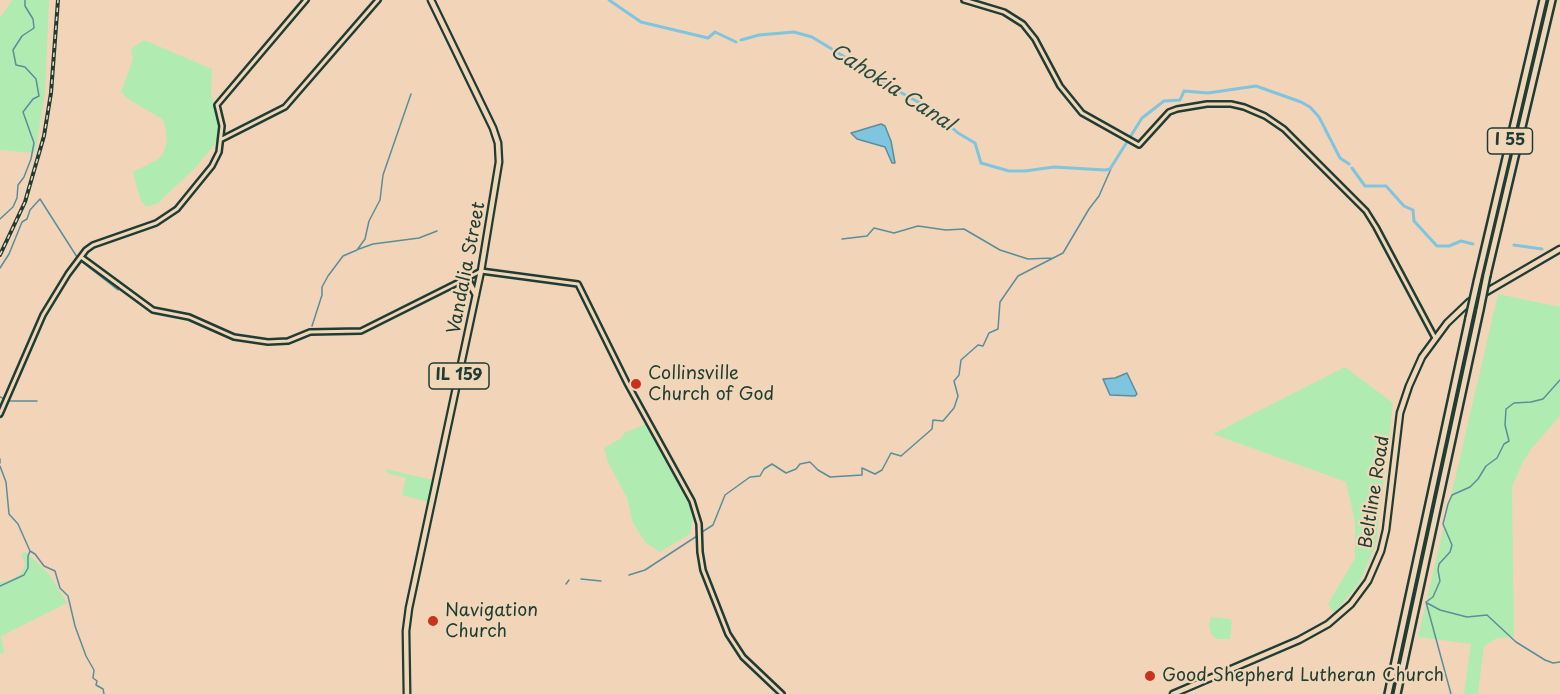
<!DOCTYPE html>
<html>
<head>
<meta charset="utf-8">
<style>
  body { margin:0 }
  canvas { display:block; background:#f2d4b9 }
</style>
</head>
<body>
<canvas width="1560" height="694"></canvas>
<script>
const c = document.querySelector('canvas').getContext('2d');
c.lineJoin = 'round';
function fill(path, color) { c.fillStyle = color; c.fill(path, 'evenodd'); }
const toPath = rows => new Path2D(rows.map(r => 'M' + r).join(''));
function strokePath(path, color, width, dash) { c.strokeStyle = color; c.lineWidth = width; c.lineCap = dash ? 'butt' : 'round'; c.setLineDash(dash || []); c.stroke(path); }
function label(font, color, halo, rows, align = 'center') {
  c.font = font + ' "Playpen Sans",sans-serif'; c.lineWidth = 4.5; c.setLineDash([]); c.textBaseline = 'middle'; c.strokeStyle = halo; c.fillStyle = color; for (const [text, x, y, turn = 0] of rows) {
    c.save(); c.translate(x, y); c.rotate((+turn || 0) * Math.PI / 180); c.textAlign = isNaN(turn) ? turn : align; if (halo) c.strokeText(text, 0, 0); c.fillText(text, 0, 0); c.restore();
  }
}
fill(toPath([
  [12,0,49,0,45,94,35,153,0,150,0,18],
  [144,40,212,69,211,92,220,128,220,136,215,144,195,168,158,203,146,207,140,199,133,172,157,160,163,154,167,141,165,125,162,119,128,99,121,92,133,59,131,49],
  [1498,294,1560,307,1560,416,1531,449,1522,464,1512,487,1514,637,1497,638,1484,646,1478,694,1464,694,1471,644,1418,637],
  [1345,367,1393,403,1376,545,1358,585,1334,613,1328,604,1355,558,1355,522,1346,482,1213,434],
  [645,424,649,426,694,513,690,534,660,552,645,542,633,523,627,498,608,462,604,448,621,438,624,433],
  [386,469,433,480,428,502,402,495,406,478,390,474,386,472],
  [26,552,49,574,67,603,1,636,4,653,0,654,0,582,9,581,22,573,25,564,21,554],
  [1211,617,1230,619,1232,621,1230,639,1217,639,1212,635,1209,625]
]), '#b0ecb2');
const water = toPath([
  [881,124,885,126,891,141,895,163,892,163,885,147,857,139,851,133,881,124],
  [1127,373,1137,394,1135,396,1110,395,1103,379,1115,378,1127,373]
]);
fill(water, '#7fc5df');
strokePath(water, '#598f9b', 1.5);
strokePath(toPath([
  [0,219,13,207,17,198,18,185,24,177,31,159,34,143,23,112,33,99,39,96,36,79,25,67,16,65,13,50,22,36,34,28,33,19,25,6,25,0],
  [842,239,867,236,874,228,894,233,918,226,946,230,964,229,1000,250,1028,259,1053,258],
  [359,249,373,244,419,238,437,231],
  [81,261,118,290],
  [0,268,9,254,22,222,27,219,30,210,40,199,77,257],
  [312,326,322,295,322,287,328,276,343,256,357,250,365,239,369,221,380,200,383,175,411,94],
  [0,397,10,401,37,401],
  [0,459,0,463],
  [0,466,6,482,9,514,18,524,30,551,35,554,44,566,55,571,60,588,68,596,75,626,86,656,94,670,93,678,97,681,96,685,103,689,104,694],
  [702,532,713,525,725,495,750,477,760,476,764,469,772,464,786,473,796,469,800,464,810,462,818,470,830,477,862,475,862,468,875,474,882,470,891,453,901,456,932,429,933,420,943,421,954,408,958,396,954,381,959,375,961,360,978,345,983,346,989,333,998,329,1000,302,1018,276,1063,253,1089,209,1099,196,1113,164],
  [629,575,645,570,697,536],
  [581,579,601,581],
  [566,584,569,580],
  [0,586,24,575,28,568,28,556,30,551],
  [1426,602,1433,597,1440,581,1438,570,1439,564,1450,552,1452,545,1443,524,1448,504,1452,495,1470,487,1478,479,1486,466,1497,458,1504,444,1509,441,1505,425,1506,409,1514,403,1531,402,1543,399,1560,380],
  [1426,602,1451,694],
  [1427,603,1440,610,1467,617,1487,615,1516,642,1545,660,1553,663,1560,662]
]), '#598f9b', 1.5);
strokePath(toPath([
  [609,0,641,22,708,38,715,32,736,42],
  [741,40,759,35,794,32,812,37,858,65,874,78,931,109,958,133,975,143,981,163,1009,171,1025,171,1054,167,1105,170,1110,169,1142,118,1164,101,1180,100,1184,91,1208,93,1256,86,1301,102,1310,107,1319,117,1340,158,1349,164],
  [1352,168,1365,186,1386,186,1404,206,1413,210,1414,221,1437,246,1449,246,1461,241,1473,244],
  [1514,245,1542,249]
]), '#7fc5df', 3);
const minor = toPath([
  [964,0,1004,12,1023,24,1035,39,1060,86,1082,113,1139,145,1169,112,1177,109,1207,104,1231,104,1244,107,1265,116,1284,129,1366,211,1376,227,1435,338],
  [222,139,285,107,378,0],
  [81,257,153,310,189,317,234,337,268,342,288,341,310,332,361,331,481,271,578,284,627,383,692,501,699,524,700,552,703,570,728,634,743,657,782,694],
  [0,414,43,315,68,274,86,250,93,245,156,223,177,209,212,166,219,152,222,126,217,105,306,0]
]);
const major = toPath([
  [460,282,469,282,476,295],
  [407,694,406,631,409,608,481,271,499,162,498,143,493,128,431,0],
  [1173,694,1299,640,1328,624,1351,604,1368,581,1381,551,1386,530,1400,413,1409,386,1422,357,1447,323,1469,302,1560,249]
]);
const highway = toPath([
  [1487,275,1552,0],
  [1477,282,1543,0],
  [1388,694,1469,318],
  [1397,694,1480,310]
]);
strokePath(minor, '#1f3d34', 8);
strokePath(major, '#1f3d34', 9);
strokePath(highway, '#1f3d34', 10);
strokePath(minor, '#f1d7b8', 3);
strokePath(major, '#f1d7b8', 4.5);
strokePath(highway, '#f1d7b8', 5);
const rail = toPath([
  [0,255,25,202,44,136,51,93,58,0]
]);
strokePath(rail, '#1f3d34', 4);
strokePath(rail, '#f1d7b8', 1.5, [4.5]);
const highwayBridge = toPath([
  [1480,310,1487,275],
  [1469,318,1477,282]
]);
strokePath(highwayBridge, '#1f3d34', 10, []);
strokePath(highwayBridge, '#f1d7b8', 5);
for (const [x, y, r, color] of [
  [636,384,6,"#c8321e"],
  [433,621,6,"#c8321e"],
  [1150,676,6,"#c8321e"]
]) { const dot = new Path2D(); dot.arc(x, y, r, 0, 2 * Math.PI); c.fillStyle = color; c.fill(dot); strokePath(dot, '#f1d7b8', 2); }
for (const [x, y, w] of [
  [1510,141,45],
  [459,376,60]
]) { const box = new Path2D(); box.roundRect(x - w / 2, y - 13, w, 26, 4.5); c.fillStyle = '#f1d7b8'; c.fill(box); strokePath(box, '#1f3d34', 1.5); }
label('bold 16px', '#1f3d34', null, [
  ["I 55",1510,141],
  ["IL 159",459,376]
]);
label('18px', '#1f3d34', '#f1d7b8', [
  ["Vandalia Street",467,268,-79],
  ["Beltline Road",1375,492,-81]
]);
label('18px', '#1f3d34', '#f1d7b8', [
  ["Collinsville",648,374],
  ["Church of God",648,395],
  ["Navigation",445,611],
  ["Church",445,632],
  ["Good Shepherd Lutheran Church",1162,676]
], 'left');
label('italic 20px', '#294b45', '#f1d7b8', [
  ["Cahokia Canal",892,88,33]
]);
</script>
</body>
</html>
